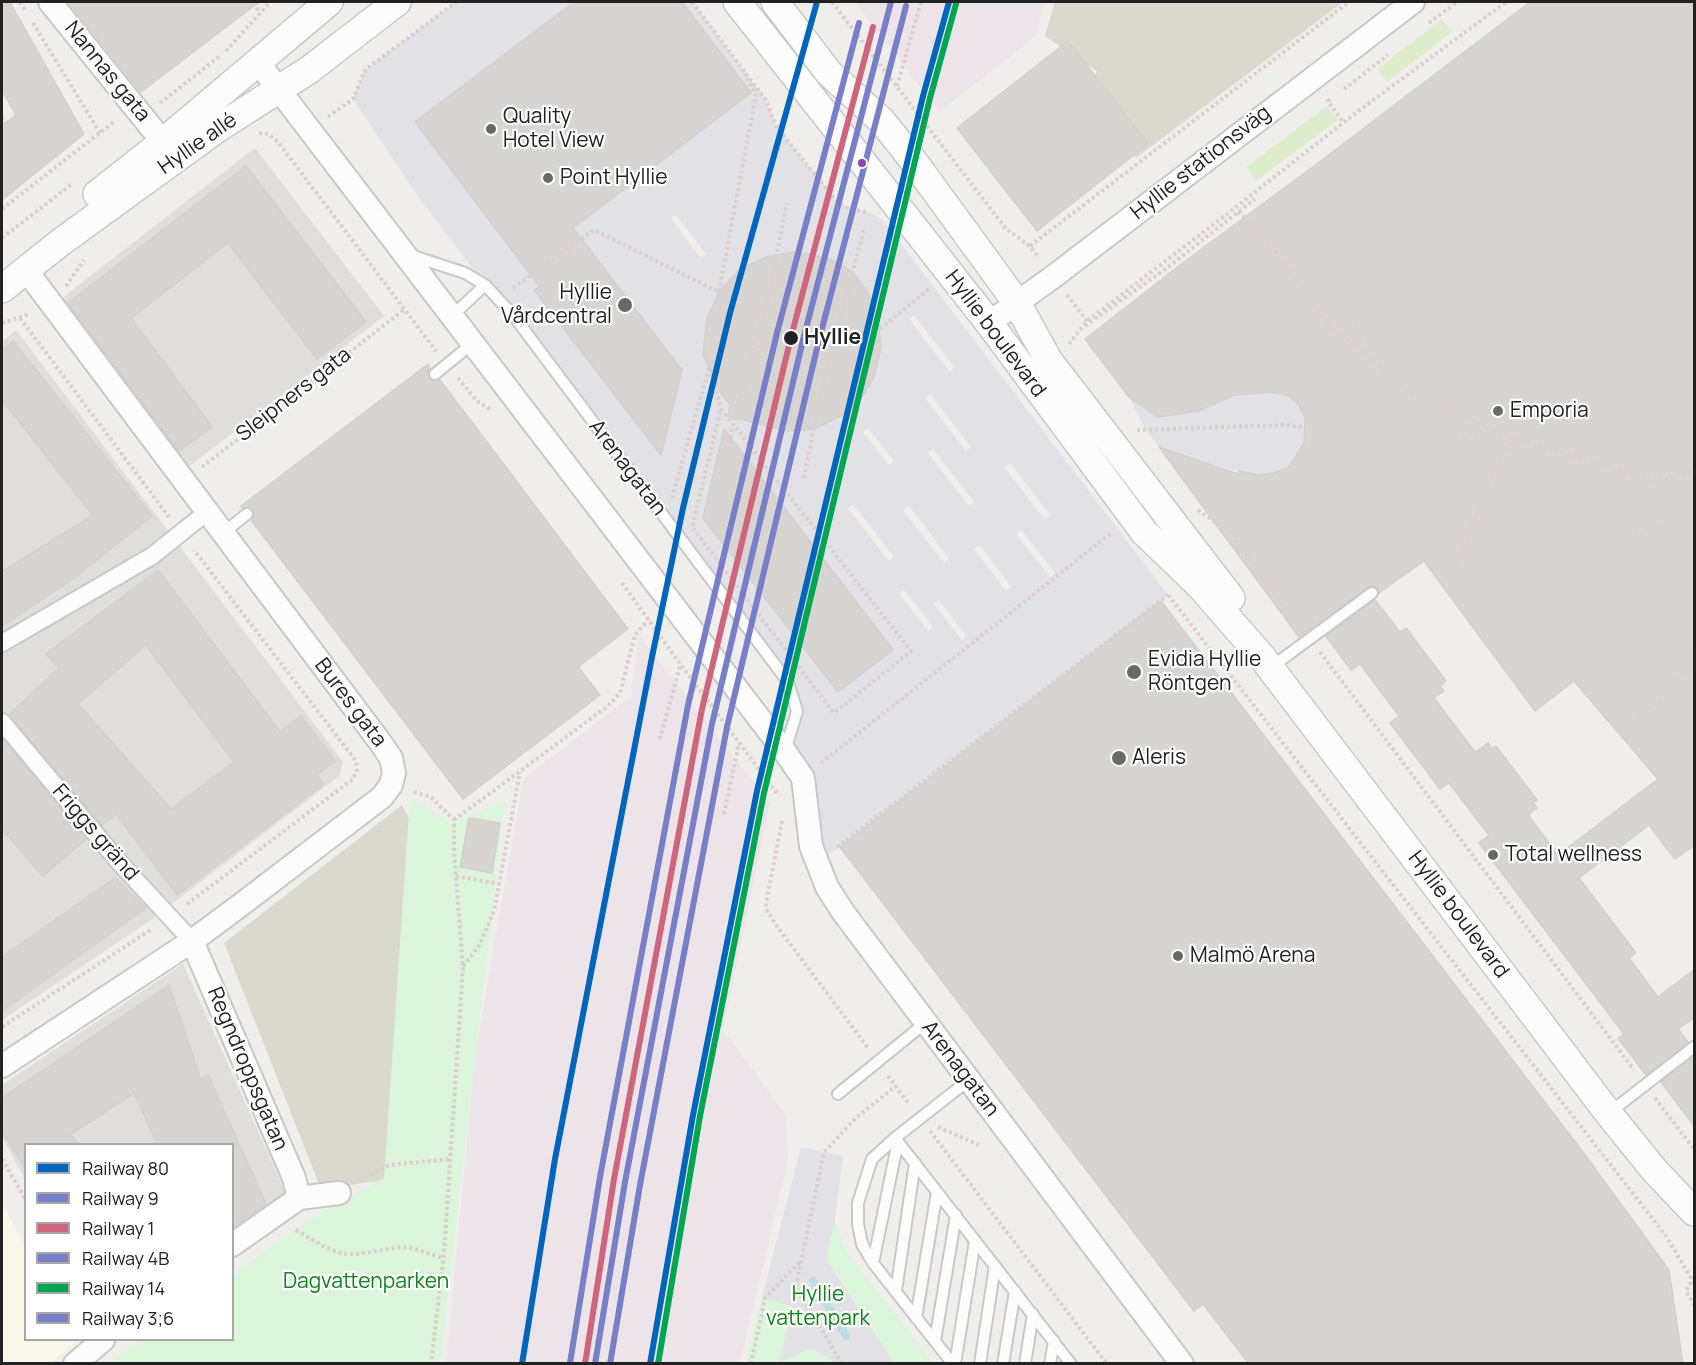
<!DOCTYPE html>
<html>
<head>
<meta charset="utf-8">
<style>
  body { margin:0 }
  #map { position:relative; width:1696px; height:1365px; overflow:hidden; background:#f0eeeb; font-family:Manrope,sans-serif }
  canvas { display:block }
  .frame { position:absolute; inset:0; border:3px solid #222; pointer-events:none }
  .legend { position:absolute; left:24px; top:1143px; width:210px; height:198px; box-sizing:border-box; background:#fff; border:2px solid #a7a7a7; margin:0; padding:8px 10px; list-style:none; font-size:18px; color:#222 }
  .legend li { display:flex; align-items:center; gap:12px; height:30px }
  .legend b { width:30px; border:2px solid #a7a7a7 }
</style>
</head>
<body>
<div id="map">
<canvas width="1696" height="1365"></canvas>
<div class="frame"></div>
<ul class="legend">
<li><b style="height:8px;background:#0065bd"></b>Railway 80</li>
<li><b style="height:8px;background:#767fc8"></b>Railway 9</li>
<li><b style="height:8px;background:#cf657c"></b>Railway 1</li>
<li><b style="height:8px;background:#767fc8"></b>Railway 4B</li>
<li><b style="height:8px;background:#00a651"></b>Railway 14</li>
<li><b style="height:8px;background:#767fc8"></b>Railway 3;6</li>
</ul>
</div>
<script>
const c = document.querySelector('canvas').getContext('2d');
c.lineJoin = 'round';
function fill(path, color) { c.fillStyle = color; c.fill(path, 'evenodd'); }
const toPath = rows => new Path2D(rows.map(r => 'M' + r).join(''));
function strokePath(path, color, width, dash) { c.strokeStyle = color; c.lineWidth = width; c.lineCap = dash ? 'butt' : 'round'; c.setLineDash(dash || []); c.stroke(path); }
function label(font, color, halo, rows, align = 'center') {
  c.font = font + ' Manrope,sans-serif'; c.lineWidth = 4.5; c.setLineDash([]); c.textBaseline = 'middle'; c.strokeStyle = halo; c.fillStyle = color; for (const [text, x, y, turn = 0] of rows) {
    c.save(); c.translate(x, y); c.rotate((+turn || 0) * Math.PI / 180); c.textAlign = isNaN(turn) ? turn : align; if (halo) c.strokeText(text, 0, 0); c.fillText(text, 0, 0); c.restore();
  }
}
fill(toPath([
  [255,148,384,316,187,468,58,301],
  [16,330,343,762,339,776,151,920,2,1020,2,342],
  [183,964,288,1198,233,1236,232,1144,26,1144,25,1179,2,1137,2,1085]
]), '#dfdedc');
fill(toPath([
  [855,2,1043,2,1037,35,939,112],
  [639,636,770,803,723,1030,785,1114,788,1160,740,1363,446,1364,475,1056,523,779,631,696]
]), '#ede4e9');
fill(toPath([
  [2,1202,25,1247,26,1340,75,1340,76,1341,51,1363,2,1363]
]), '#f8f7e8');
fill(toPath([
  [1055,2,1343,2,1136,158,1083,93,1097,71,1045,36],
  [402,805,449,893,428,1174,321,1189,224,943]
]), '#d9d9cd');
fill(toPath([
  [1442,19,1452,32,1387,82,1377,69],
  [1327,106,1338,120,1256,181,1246,167]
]), '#ddeccb');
fill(toPath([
  [410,797,452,823,505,801,440,1363,108,1364,142,1340,232,1340,233,1275,309,1220,384,1178],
  [801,1147,843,1156,835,1219,845,1250,933,1363,745,1364]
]), '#daf5da');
fill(toPath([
  [456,2,574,2,415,122,524,265,751,94,682,2,692,2,766,100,776,126,823,184,836,201,849,208,868,212,883,220,1168,595,840,847,817,862,785,752,797,711,788,682,419,198,353,99,365,70],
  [676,215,706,254,701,258,671,219],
  [795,252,814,255,832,260,852,272,867,291,878,317,880,329,881,347,874,377,862,397,844,414,814,429,707,319,719,292,740,269,767,257],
  [594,257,682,370,661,455,534,291],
  [914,315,955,368,950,372,909,319],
  [930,394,971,447,966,451,925,398],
  [868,428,894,461,889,465,863,432],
  [724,430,893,650,838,692,703,518],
  [933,449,974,502,969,506,928,453],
  [1010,463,1050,515,1045,520,1004,467],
  [853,504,894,557,889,561,848,508],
  [909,506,949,558,944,563,903,510],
  [1021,530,1055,573,1050,577,1016,534],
  [980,545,1011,587,1006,591,974,549],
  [904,590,933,627,928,631,899,594],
  [939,600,966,636,962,640,934,604],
  [1274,392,1289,396,1299,405,1304,418,1304,444,1288,468,1274,473,1258,475,1228,469,1159,447,1145,429,1129,397,1155,415,1173,415,1199,411,1234,395],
  [801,1147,843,1156,835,1219,826,1259,894,1363,833,1363,829,1358,810,1348,779,1363,793,1307,762,1297]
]), '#e2e1e5');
strokePath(toPath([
  [813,1281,846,1336]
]), '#bfdbe3', 8);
const building = toPath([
  [2,2,10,2,84,134,2,200,2,125,16,115,2,90,2,2],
  [68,2,259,2,141,92,68,2],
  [574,2,682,2,751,93,573,228,682,370,661,455,534,290,540,287,415,122,574,2],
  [1530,2,1695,2,1695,845,1675,859,1649,825,1579,878,1636,953,1629,958,1658,997,1695,969,1695,1017,1678,1029,1688,1042,1646,1075,1618,1038,1624,1034,1479,843,1489,835,1449,783,1440,789,1390,723,1399,716,1360,664,1351,670,1326,636,1375,600,1400,632,1406,628,1446,681,1440,686,1444,691,1434,698,1475,752,1488,743,1492,749,1496,746,1537,800,1533,802,1537,808,1528,815,1558,855,1658,779,1574,681,1535,711,1424,561,1379,593,1376,586,1368,587,1299,637,1159,447,1238,474,1239,471,1258,475,1274,473,1288,468,1304,444,1305,418,1299,405,1289,396,1274,392,1256,393,1234,395,1199,411,1158,417,1129,397,1085,339,1180,265,1318,163,1530,2],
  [1068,41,1148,144,1037,231,957,128,1068,41],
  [246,166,366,322,317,359,228,243,131,318,212,427,179,451,68,303,246,166],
  [795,252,814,255,832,260,852,272,867,291,878,317,881,347,874,377,862,397,844,414,814,429,787,431,728,416,730,404,720,392,703,355,707,319,719,292,740,269,767,257,795,252],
  [13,341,152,516,74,578,2,626,2,572,93,515,2,400,2,351,13,341],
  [428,364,430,368,428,372,429,378,433,381,440,380,628,629,578,667,600,695,463,799,251,520,254,516,253,510,249,507,242,508,241,506,428,364],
  [724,429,893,650,838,692,703,518,724,429],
  [158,570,280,732,301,716,335,761,317,775,324,784,177,895,116,814,102,825,9,715,59,668,46,654,158,570],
  [146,645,234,762,171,809,78,704,146,645],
  [1161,601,1583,1152,1669,1270,1683,1364,1249,1364,1203,1304,1194,1311,840,847,1161,601],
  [2,738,86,839,43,876,2,829,2,738],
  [469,818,500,823,492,873,460,867,469,818],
  [115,878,146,908,2,1011,2,957,115,878],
  [169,985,201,1080,208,1075,266,1204,232,1228,232,1144,157,1144,134,1093,71,1134,78,1144,26,1144,26,1169,2,1132,2,1098,169,985],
  [1695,1056,1695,1127,1661,1082,1695,1056]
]);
fill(building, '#d7d4d2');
strokePath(building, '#d3d0cc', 1.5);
const service = toPath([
  [410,255,465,273,485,285,513,315,788,682,797,711,785,751],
  [452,316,485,285],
  [435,374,473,343],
  [223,533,247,514],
  [1270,668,1372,593],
  [838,1094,925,1023],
  [1609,1113,1694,1047],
  [895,1138,1071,1364],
  [873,1263,898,1141],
  [896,1291,915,1163],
  [916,1318,937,1192],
  [935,1341,956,1215],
  [953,1364,873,1263,862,1244,858,1224,858,1203,872,1159,895,1138,969,1080],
  [955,1364,975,1241],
  [980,1364,995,1266],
  [1003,1364,1015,1291],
  [1025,1364,1033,1314],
  [1050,1364,1054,1341]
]);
const pedestrian = toPath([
  [2,643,152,556,207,512],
  [2,722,119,862,192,941]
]);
const minor = toPath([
  [50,2,163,142],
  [257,61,785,752,803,778,811,846,827,887,843,912,1182,1364],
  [989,323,1053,277,1413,2],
  [192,941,294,1178,299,1198,232,1245],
  [2,1066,192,941,238,907,382,797,391,785,394,773,391,758,380,742,26,270],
  [299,1198,339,1193],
  [75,1364,103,1340]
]);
const tertiary = toPath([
  [737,2,989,323,1144,532,1200,586,1262,657,1609,1114,1655,1171,1694,1212],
  [775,2,829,73,882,121,912,159,1017,303,1049,361,1231,598],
  [97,194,163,142,329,2],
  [2,289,61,242,218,128,309,70,397,2]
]);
strokePath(service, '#c9c8c7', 14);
strokePath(pedestrian, '#c9c8c7', 20);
strokePath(minor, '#c9c8c7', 26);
strokePath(tertiary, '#c9c8c7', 30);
strokePath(toPath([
  [20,2,26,12],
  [255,2,259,14],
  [692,2,766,100,776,126,836,201,849,209,868,212],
  [832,2,1006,229,1030,246,1039,258],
  [33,23,100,133],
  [1429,23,1457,2],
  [226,51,270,2],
  [897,86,921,2],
  [1344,89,1388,55],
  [1330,99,1328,101,1343,122],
  [160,103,220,56],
  [328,117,353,99,365,70,456,2],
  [2,118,4,118],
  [259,133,268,134,278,142,436,351],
  [2,209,115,121],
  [1238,212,1253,224,1335,332,1363,352,1404,388,1482,425,1524,441,1655,481,1694,471],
  [1248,229,1253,224],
  [2,238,72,184],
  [1030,246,1349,2],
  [66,286,84,260],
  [513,288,594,230,719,292,756,94,744,74],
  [1067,295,1087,321],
  [20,318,169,517],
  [2,323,29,314],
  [1355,325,1363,352],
  [1085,326,1168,267,1255,199],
  [880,329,930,288],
  [1069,344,1087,321,1231,211,1357,112,1506,2],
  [709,368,721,409],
  [458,378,477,401,491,410],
  [721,409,911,651,834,713,692,527,721,409],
  [1137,430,1284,425,1305,427],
  [1463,438,1491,428],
  [725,455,768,298,787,203],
  [202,467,405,309],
  [804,478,822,387,864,229],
  [672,498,709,368],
  [1198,510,1229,532,1299,624],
  [1635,536,1661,526],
  [1458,566,1493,468,1514,437],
  [622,583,681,665,779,796],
  [1168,595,1666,1236,1694,1283],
  [1320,652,1634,1070],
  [1639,716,1667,697,1694,653],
  [660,739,680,666],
  [821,763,1111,533],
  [414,792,431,797,454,820,454,852,463,967,444,1253,431,1364],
  [724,814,739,743],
  [454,820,608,706,620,693,635,635,648,620],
  [782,821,766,903,766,909,776,925,868,1048],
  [837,847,1168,595],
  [456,876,499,884],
  [187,904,353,779,357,770,356,761,194,550],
  [463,966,479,946,494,911,520,772],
  [2,1027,152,929],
  [888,1076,909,1104],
  [1655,1098,1694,1149],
  [938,1127,979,1145],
  [930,1131,1107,1364],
  [2,1159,26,1200],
  [360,1181,389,1165,450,1159],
  [296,1230,323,1246,342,1254,358,1254,400,1247,412,1248,443,1258],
  [1694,1277,1686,1291,1694,1305],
  [751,1364,765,1298,800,1262],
  [842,1364,796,1287,801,1262,824,1152,857,1117,896,1086]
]), '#dccecd', 4, [3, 3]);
strokePath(service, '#fdfcfc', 10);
strokePath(pedestrian, '#fdfcfc', 16);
strokePath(minor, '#fdfcfc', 22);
strokePath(tertiary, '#fdfcfc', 27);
strokePath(toPath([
  [522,1364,555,1159,652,657,683,508,730,313,817,2],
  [650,1364,693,1115,757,791,923,96,949,2]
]), '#0065bd', 6);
strokePath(toPath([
  [595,1364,625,1182,712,724,803,340,891,2]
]), '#767fc8', 6);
strokePath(toPath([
  [585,1364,614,1179,702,709,791,337,873,27]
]), '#cf657c', 6);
strokePath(toPath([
  [570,1363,600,1177,688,705,777,333,859,23]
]), '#767fc8', 6);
strokePath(toPath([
  [658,1364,700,1116,764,793,930,98,956,4]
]), '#00a651', 6);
strokePath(toPath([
  [610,1364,640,1185,727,727,818,344,906,6]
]), '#767fc8', 6);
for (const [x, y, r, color] of [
  [491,129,6,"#6a6968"],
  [862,163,5,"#8e44ad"],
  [548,178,6,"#6a6968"],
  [625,305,8,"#6a6968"],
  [791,338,8,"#222"],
  [1498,411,6,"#6a6968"],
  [1134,672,8,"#6a6968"],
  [1119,758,8,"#6a6968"],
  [1493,855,6,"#6a6968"],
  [1178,956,6,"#6a6968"]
]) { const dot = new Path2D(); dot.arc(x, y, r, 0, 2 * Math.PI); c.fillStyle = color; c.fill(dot); strokePath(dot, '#fff', 2); }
label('21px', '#222', '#fff', [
  ["Nannas gata",107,72,51],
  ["Hyllie allé",198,144,-35],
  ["Hyllie stationsväg",1201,163,-38],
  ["Hyllie boulevard",995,334,53],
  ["Sleipners gata",294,395,-38],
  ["Arenagatan",627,468,53],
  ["Bures gata",350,703,53],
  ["Friggs gränd",95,833,49],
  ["Hyllie boulevard",1458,915,53],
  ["Regndroppsgatan",247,1069,67],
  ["Arenagatan",960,1069,53]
]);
label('21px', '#222', '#fff', [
  ["Quality",503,117],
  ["Hotel View",503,141],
  ["Point Hyllie",560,178],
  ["Hyllie",612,293,"right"],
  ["Vårdcentral",612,317,"right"],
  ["Emporia",1510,411],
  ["Evidia Hyllie",1148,660],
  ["Röntgen",1148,684],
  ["Aleris",1132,758],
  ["Total wellness",1505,855],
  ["Malmö Arena",1190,956]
], 'left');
label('bold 21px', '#222', '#fff', [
  ["Hyllie",804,338]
], 'left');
label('21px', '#0c8416', '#fff', [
  ["Dagvattenparken",366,1282],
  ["Hyllie",818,1295],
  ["vattenpark",818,1319]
]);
</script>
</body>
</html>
